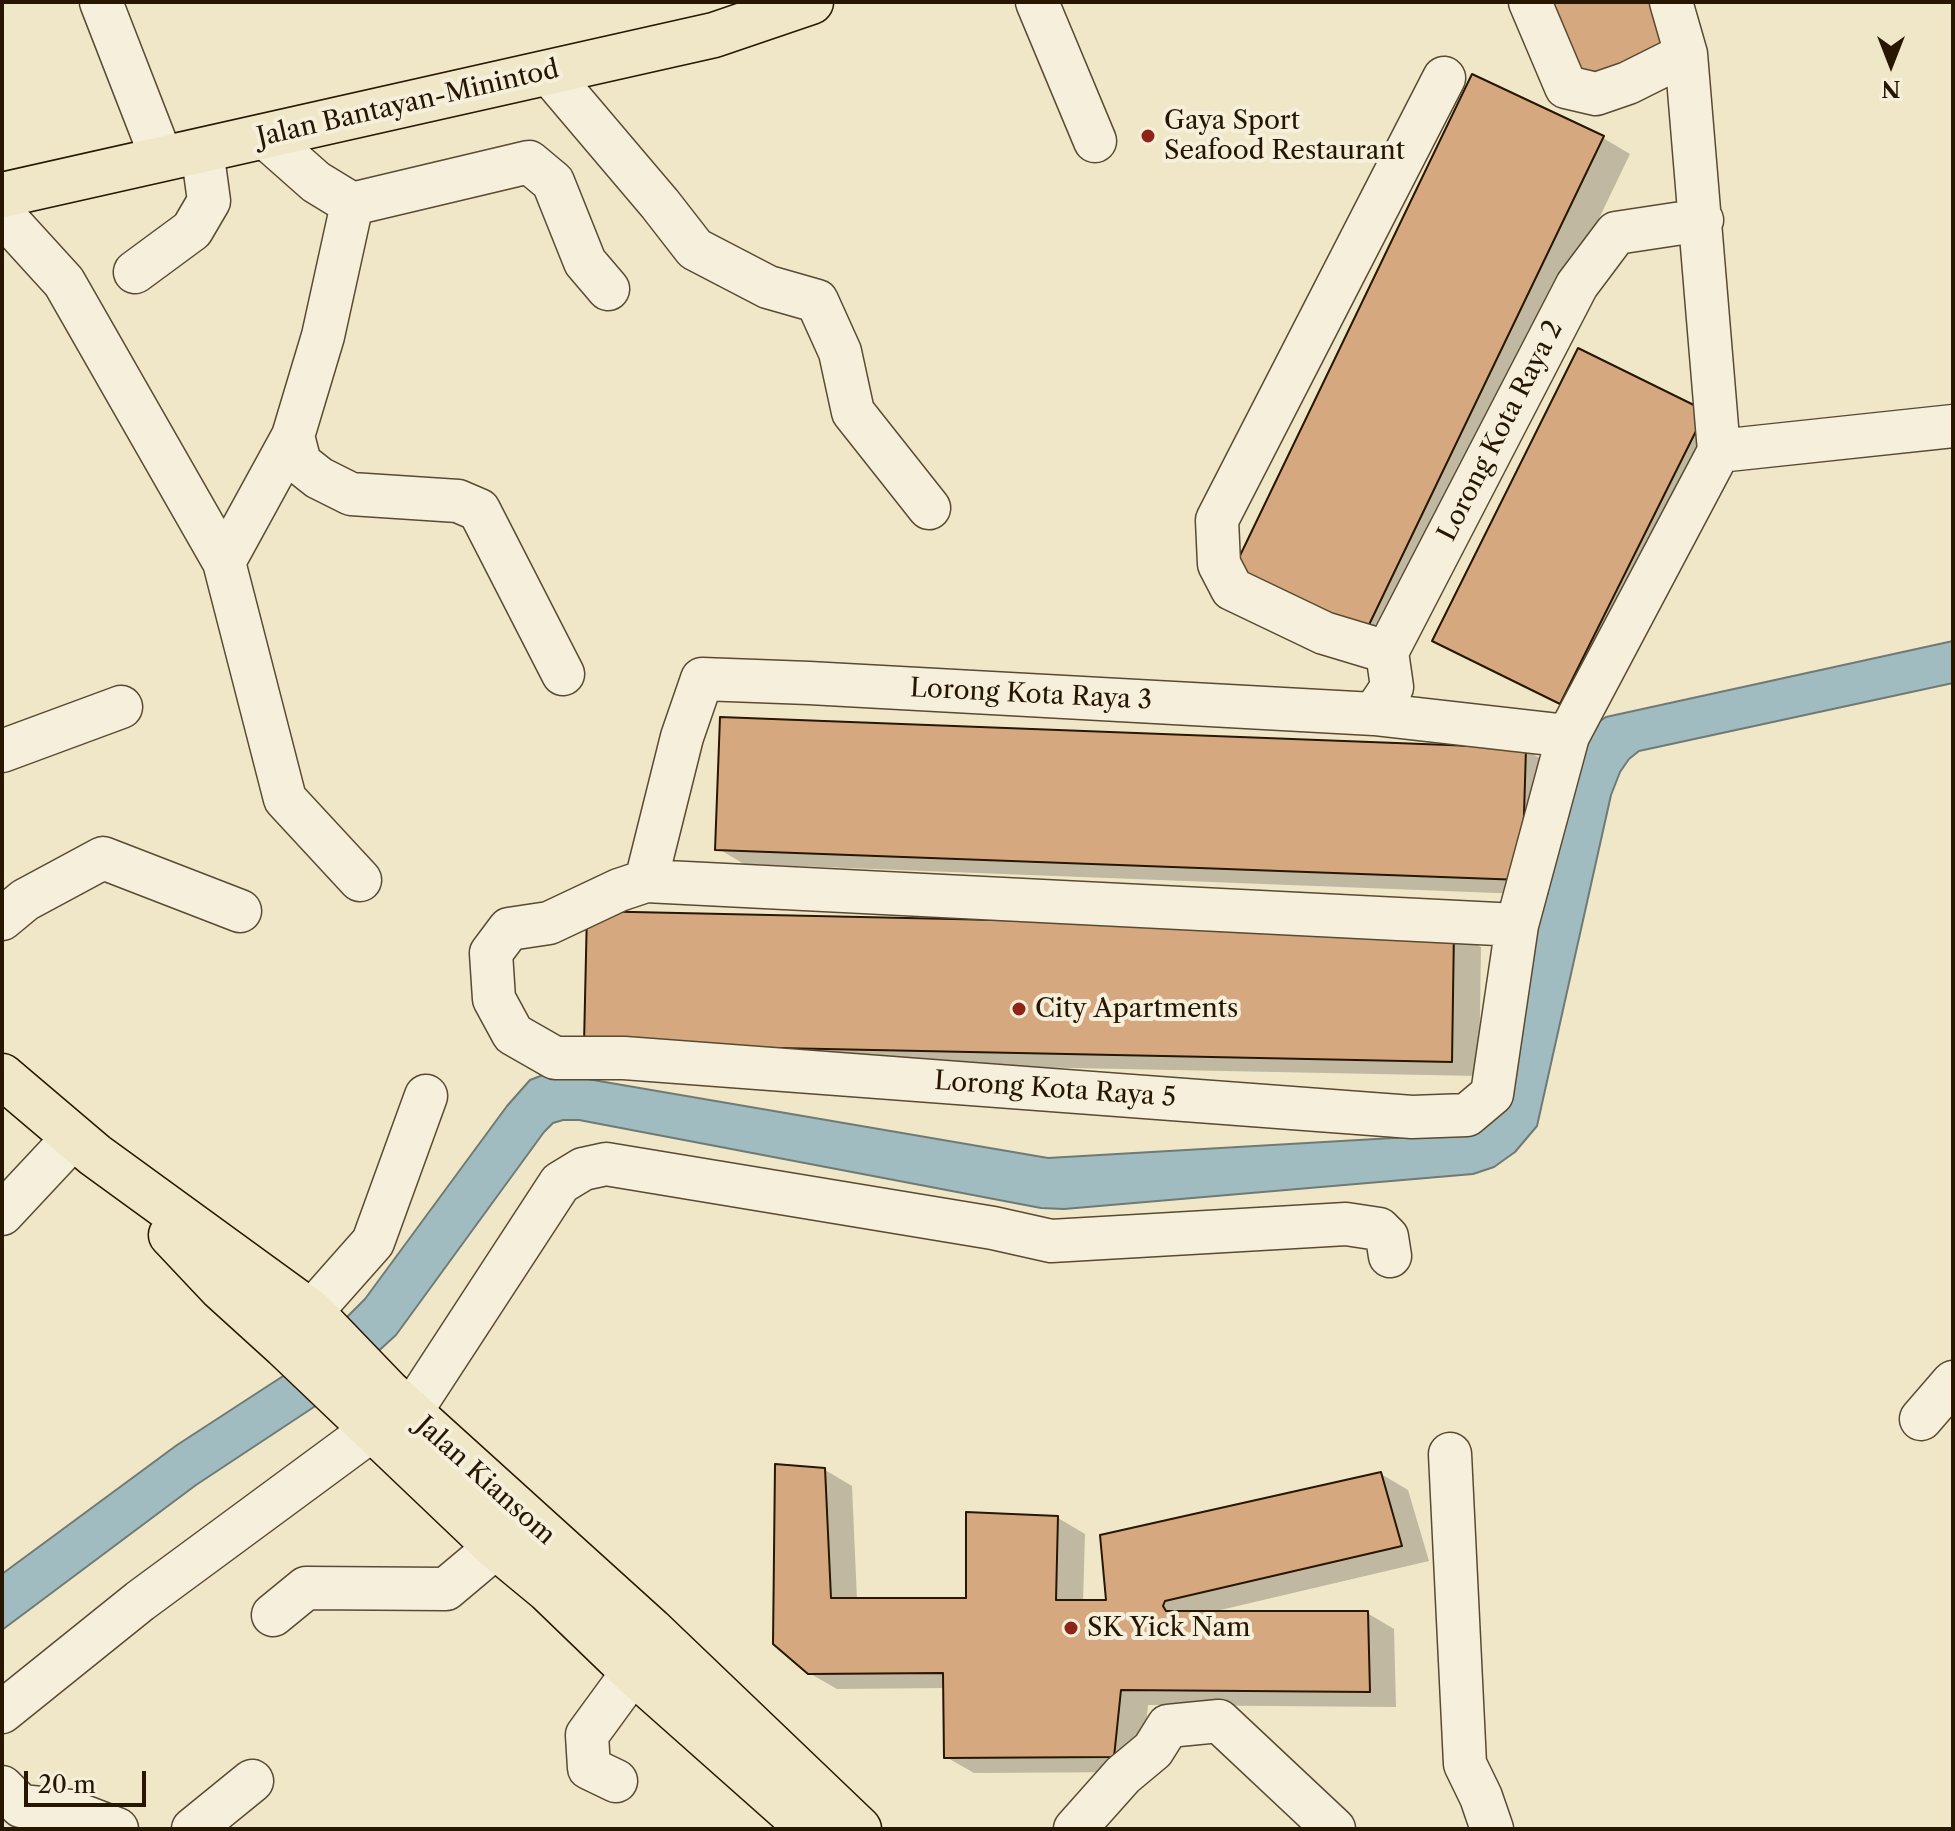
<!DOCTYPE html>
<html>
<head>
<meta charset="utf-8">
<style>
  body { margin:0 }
  #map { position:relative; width:1955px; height:1831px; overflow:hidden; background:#f0e7c8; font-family:"Libre Caslon Text",serif }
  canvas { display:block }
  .frame { position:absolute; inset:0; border:4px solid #271600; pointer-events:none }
  .north { position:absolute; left:1851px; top:24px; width:80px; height:80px; -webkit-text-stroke:6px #f5efdb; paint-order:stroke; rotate:180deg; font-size:22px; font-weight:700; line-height:32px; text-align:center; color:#271600 }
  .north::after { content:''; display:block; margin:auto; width:28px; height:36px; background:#271600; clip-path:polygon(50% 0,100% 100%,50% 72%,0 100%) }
  .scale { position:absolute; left:24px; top:1771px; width:122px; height:36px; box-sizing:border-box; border:4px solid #271600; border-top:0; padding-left:10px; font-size:24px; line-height:28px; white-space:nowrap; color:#271600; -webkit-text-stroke:6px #f5efdb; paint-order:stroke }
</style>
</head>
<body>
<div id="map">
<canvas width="1955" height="1831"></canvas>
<div class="frame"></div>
<div class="north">N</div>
<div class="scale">20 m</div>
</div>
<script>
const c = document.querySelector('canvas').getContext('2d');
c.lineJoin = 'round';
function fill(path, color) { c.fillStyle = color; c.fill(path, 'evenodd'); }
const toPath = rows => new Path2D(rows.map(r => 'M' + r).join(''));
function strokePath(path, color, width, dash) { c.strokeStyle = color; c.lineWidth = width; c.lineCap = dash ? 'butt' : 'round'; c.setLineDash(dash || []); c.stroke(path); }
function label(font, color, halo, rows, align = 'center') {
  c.font = font + ' "Libre Caslon Text",serif'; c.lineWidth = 8; c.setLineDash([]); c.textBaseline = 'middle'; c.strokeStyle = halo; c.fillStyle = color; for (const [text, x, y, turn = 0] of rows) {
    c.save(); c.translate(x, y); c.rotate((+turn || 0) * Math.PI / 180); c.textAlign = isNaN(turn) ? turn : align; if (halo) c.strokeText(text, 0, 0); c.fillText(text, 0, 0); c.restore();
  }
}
const water = toPath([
  [1953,641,1953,683,1639,751,1629,759,1620,772,1611,795,1537,1126,1515,1152,1494,1167,1473,1174,1064,1209,1041,1208,579,1120,563,1120,553,1123,544,1132,396,1335,326,1399,196,1485,2,1630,2,1574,177,1445,297,1367,365,1299,507,1106,530,1080,543,1075,558,1074,1048,1158,1462,1134,1572,764,1594,725,1606,717,1953,641]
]);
fill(water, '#a1bcc1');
strokePath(water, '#707a74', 2);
fill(toPath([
  [1603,138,1630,154,1394,645,1236,568],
  [1579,351,1732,429,1588,718,1435,640],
  [1526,750,1553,766,1549,895,744,864,717,848],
  [1454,932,1481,947,1479,1076,613,1059],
  [825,1470,852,1486,857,1600,968,1600,1058,1518,1085,1534,1083,1602,1108,1602,1381,1474,1408,1490,1429,1561,1212,1612,1367,1613,1394,1629,1396,1707,1148,1705,1141,1772,974,1773,946,1757,945,1688,837,1689,809,1673]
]), '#0003');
const building = toPath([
  [1548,2,1659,2,1675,55,1573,85,1548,2],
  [1472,74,1604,136,1366,631,1234,568,1472,74],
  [1578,348,1706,411,1560,704,1432,641,1578,348],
  [720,717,1526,748,1522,880,715,850,720,717],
  [587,911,1454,930,1452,1062,584,1044,587,911],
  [775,1464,825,1468,831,1598,966,1598,966,1512,1058,1516,1056,1600,1106,1600,1100,1535,1381,1472,1402,1546,1165,1601,1163,1606,1166,1611,1368,1611,1370,1692,1121,1690,1114,1757,944,1758,943,1673,808,1674,773,1644,775,1464]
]);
fill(building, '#d5a880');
strokePath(building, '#271600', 2);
const minor = toPath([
  [101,2,162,159],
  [1037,2,1095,141],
  [1530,2,1566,87,1596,94,1628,83,1686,54],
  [548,72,660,204,695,249,768,287,817,301,840,352,853,412,929,508],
  [264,136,316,182,352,204,529,162,553,182,585,262,608,289],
  [2,214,64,282,224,562,285,799,360,880],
  [135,272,192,230,209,201,202,150],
  [293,436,300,463,319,478,351,494,458,501,479,510,563,674],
  [1719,451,1953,426],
  [224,562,293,436,323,336,352,204],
  [1387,652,1324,633,1232,589,1219,564,1217,520,1444,78],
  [1374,714,1392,687,1387,652,1577,285,1616,233,1702,220],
  [2,751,121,707],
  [646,881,682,737,702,679,809,683,1374,714,1568,736],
  [2,919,25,900,103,858,240,911],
  [1517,925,646,881,619,890,549,923,509,929,491,953,494,999,513,1034,555,1058,624,1058,1412,1117,1467,1115,1492,1094,1517,925,1568,736,1719,451,1686,54,1671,2],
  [2,1214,74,1137],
  [311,1312,373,1242,426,1096],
  [410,1413,560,1183,583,1169,606,1164,993,1228,1051,1241,1346,1224,1379,1229,1387,1237,1390,1256],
  [1921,1419,1953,1382],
  [1450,1454,1465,1764,1481,1797,1492,1829],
  [273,1615,306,1588,446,1589,496,1547],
  [2,1712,140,1601,372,1430],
  [616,1781,589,1768,587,1735,633,1672],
  [2,1787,21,1806,70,1811,117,1829],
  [193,1829,252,1781],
  [1075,1829,1123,1775,1153,1750,1168,1726,1219,1721,1334,1829]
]);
const major = toPath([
  [2,195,714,35,811,2],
  [2,1076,95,1155,311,1312,388,1392,651,1630,859,1829],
  [171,1235,220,1287,285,1346,496,1547,548,1590,633,1672,810,1829]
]);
strokePath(minor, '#594a32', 45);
strokePath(major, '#271600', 47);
strokePath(minor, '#f5efdb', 42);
strokePath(major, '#f0e7c8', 44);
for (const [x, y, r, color] of [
  [1148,136,8,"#8f2418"],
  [1019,1009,8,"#8f2418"],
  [1071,1628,8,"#8f2418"]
]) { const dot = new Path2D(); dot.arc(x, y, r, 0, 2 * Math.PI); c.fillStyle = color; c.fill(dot); strokePath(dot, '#f5efdb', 3); }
label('26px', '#271600', '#f5efdb', [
  ["Jalan Bantayan-Minintod",408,104,-13],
  ["Lorong Kota Raya 2",1501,431,-63],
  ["Lorong Kota Raya 3",1031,695,3],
  ["Lorong Kota Raya 5",1055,1090,4],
  ["Jalan Kiansom",485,1481,42]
]);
label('26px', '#271600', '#f5efdb', [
  ["Gaya Sport",1164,121],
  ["Seafood Restaurant",1164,151],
  ["City Apartments",1035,1009],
  ["SK Yick Nam",1087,1628]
], 'left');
</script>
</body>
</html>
